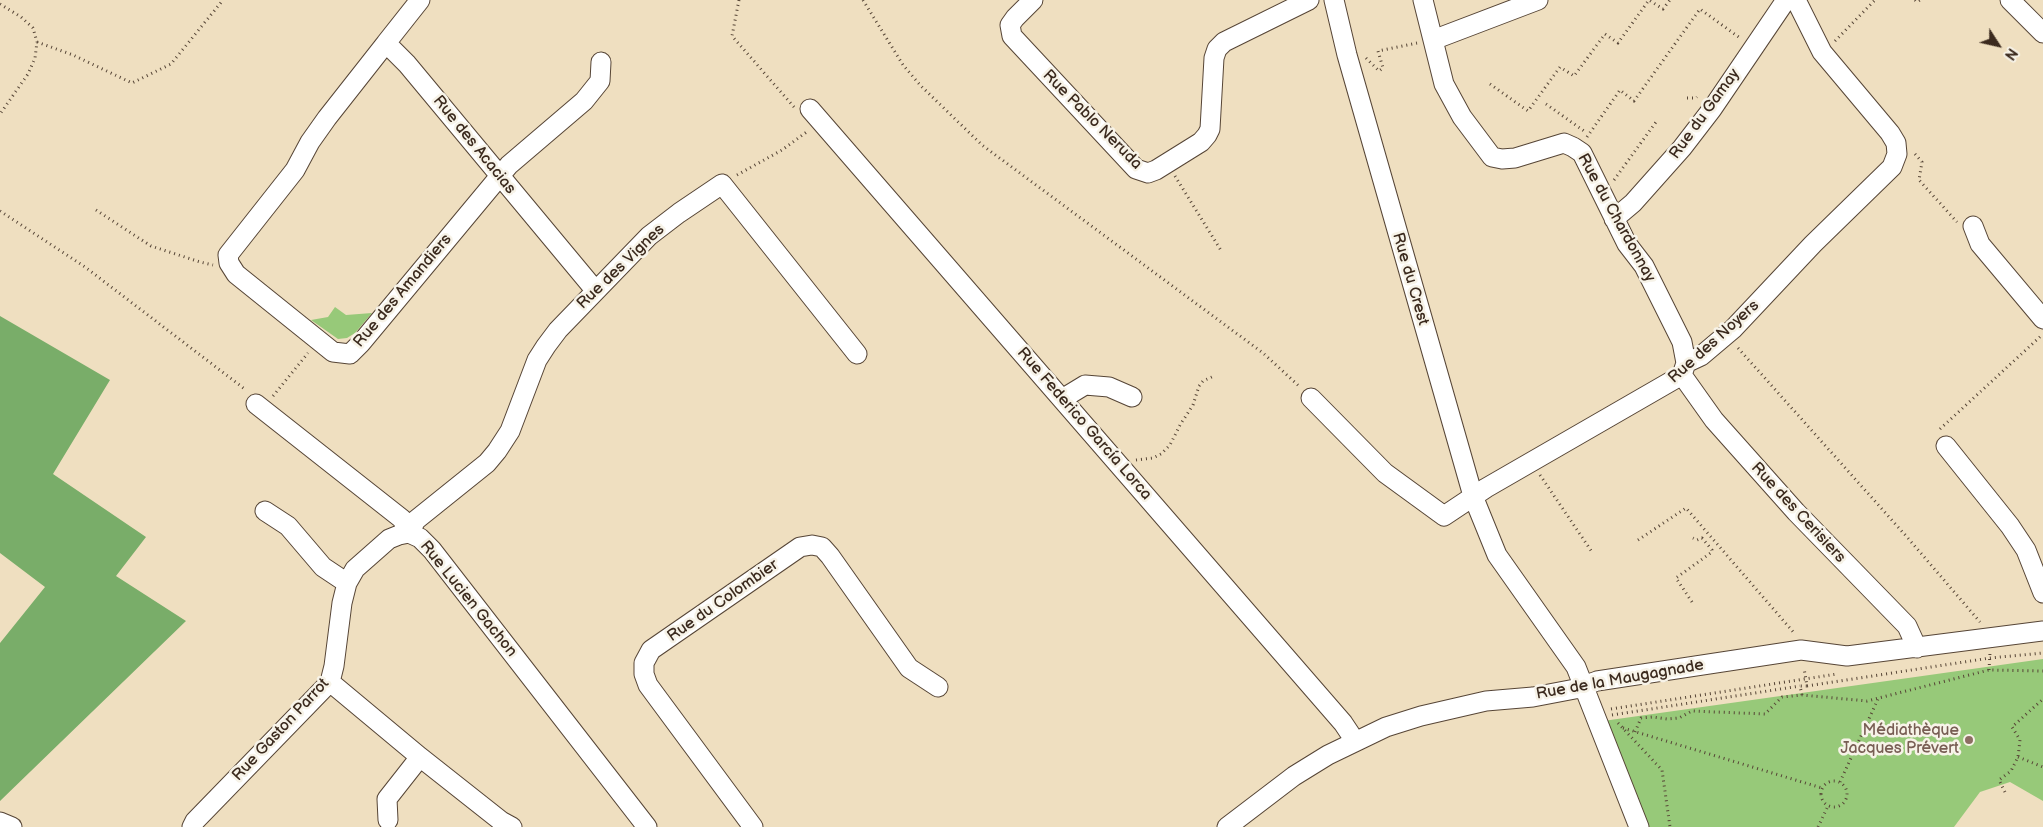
<!DOCTYPE html>
<html>
<head>
<meta charset="utf-8">
<style>
  body { margin:0 }
  #map { position:relative; width:2043px; height:827px; overflow:hidden; background:#efdfc0; font-family:"Balsamiq Sans",sans-serif }
  canvas { display:block }
  .north { position:absolute; left:1973px; top:20px; width:50px; height:50px; -webkit-text-stroke:4px #f7f3e8; paint-order:stroke; rotate:125deg; font-size:14px; font-weight:700; line-height:20px; text-align:center; color:#3b2a1e }
  .north::after { content:''; display:block; margin:auto; width:18px; height:22px; background:#3b2a1e; clip-path:polygon(50% 0,100% 100%,50% 72%,0 100%) }
</style>
</head>
<body>
<div id="map">
<canvas width="2043" height="827"></canvas>
<div class="north">N</div>
</div>
<script>
const c = document.querySelector('canvas').getContext('2d');
c.lineJoin = 'round';
function fill(path, color) { c.fillStyle = color; c.fill(path, 'evenodd'); }
const toPath = rows => new Path2D(rows.map(r => 'M' + r).join(''));
function strokePath(path, color, width, dash) { c.strokeStyle = color; c.lineWidth = width; c.lineCap = dash ? 'butt' : 'round'; c.setLineDash(dash || []); c.stroke(path); }
function label(font, color, halo, rows, align = 'center') {
  c.font = font + ' "Balsamiq Sans",sans-serif'; c.lineWidth = 5; c.setLineDash([]); c.textBaseline = 'middle'; c.strokeStyle = halo; c.fillStyle = color; for (const [text, x, y, turn = 0] of rows) {
    c.save(); c.translate(x, y); c.rotate((+turn || 0) * Math.PI / 180); c.textAlign = isNaN(turn) ? turn : align; if (halo) c.strokeText(text, 0, 0); c.fillText(text, 0, 0); c.restore();
  }
}
fill(toPath([
  [335,307,346,315,372,313,355,333,347,338,338,339,311,320,328,317],
  [2043,659,2043,801,2010,782,1980,792,1954,827,1649,827,1603,721]
]), '#97c979');
fill(toPath([
  [0,316,110,380,53,474,146,537,116,576,186,621,0,801,0,643,45,587,0,553]
]), '#79ad69');
const street = toPath([
  [420,0,386,43,407,64,595,290],
  [1033,0,1015,18,1010,25,1012,36,1136,169,1148,173,1156,170,1201,142,1207,135,1210,129,1214,58,1217,49,1224,42,1309,0],
  [1334,0,1347,55,1473,496,1497,555,1576,667,1639,827],
  [2010,0,2043,33],
  [1433,40,1538,0],
  [386,43,327,118,310,142,295,170,228,255,229,263,236,274,333,352,350,354,361,343,509,165,584,101,600,81,601,62],
  [810,109,1343,723,1355,741],
  [1614,219,1633,203,1682,148,1712,109,1786,0],
  [1973,226,1980,244,2043,319],
  [1686,363,1701,356,1733,329,1813,244,1892,167,1897,154,1896,143,1890,133,1822,52,1796,0],
  [1682,375,1714,420,1796,512,1907,626,1917,648],
  [1311,398,1385,473,1444,516,1486,488,1682,375,1686,363,1682,342,1644,266,1627,244,1582,153,1573,147,1564,143,1515,158,1502,159,1492,157,1462,117,1444,84,1423,0],
  [1062,399,1085,385,1109,387,1132,397],
  [256,404,402,519,409,533,420,538,432,550,647,827],
  [1946,446,2010,526,2026,550,2043,593],
  [265,511,288,526,323,567,347,583],
  [330,682,420,757,501,821,512,827],
  [388,820,387,799,420,757],
  [0,822,12,827],
  [192,827,195,821,330,682,334,666,342,603,347,583,355,569,389,539,399,535,409,533,416,520,487,463,497,451,510,431,537,360,546,346,558,330,649,236,679,213,722,184,857,354],
  [753,827,648,685,644,674,644,663,651,650,800,547,812,545,822,547,830,556,909,668,938,687],
  [1227,827,1294,776,1328,755,1386,727,1421,716,1486,701,1533,697,1575,689,1597,681,1801,650,1847,656,2043,631]
]);
strokePath(street, '#564536', 21);
strokePath(toPath([
  [739,0,732,36,794,107],
  [863,0,903,65,921,86,982,145,1263,353,1300,387],
  [1915,0,1917,2,1920,0],
  [0,4,21,17,33,28,37,42,35,58,28,74,0,114],
  [1835,41,1875,0],
  [37,42,73,55,132,83,171,64,223,0],
  [1366,58,1379,71,1383,68,1378,51,1417,43],
  [1490,84,1528,111,1560,67,1574,76,1605,34,1618,43,1649,0,1663,9,1670,0],
  [1687,98,1696,98,1697,97],
  [1546,104,1584,131],
  [1587,137,1620,90,1634,101,1700,9,1740,38],
  [1915,154,1922,162,1919,180,1957,222],
  [737,175,782,150,808,131],
  [1175,176,1222,252],
  [1614,180,1656,122],
  [96,210,151,246,200,262,213,265],
  [0,211,85,267,246,390],
  [1738,348,1907,537,1980,622],
  [273,396,308,353],
  [1940,429,2042,335],
  [1136,460,1153,458,1161,454,1170,445,1180,425,1193,405,1199,386,1203,381,1214,376],
  [1540,475,1592,552],
  [1638,540,1686,508,1795,634],
  [1692,602,1676,578,1712,552,1712,550,1702,538,1697,540,1693,538],
  [1989,670,1990,653],
  [1807,686,1990,658,2043,653],
  [1802,695,1800,686,1807,686,1804,668],
  [1611,709,1837,674],
  [1612,715,1800,686],
  [1618,723,1662,770,1670,827],
  [1623,728,1822,788],
  [1635,732,1641,718,1653,717,1667,719,1679,718,1692,711,1765,714,1782,697,1802,695,1867,701,1989,670,2043,671],
  [2018,757,2043,767],
  '1821 794a13 13 0 1 1 26 0a13 13 0 1 1-26 0Z',
  [1840,782,1878,699],
  [2005,792,1999,780,2011,771,2018,757,2020,740,2012,727,2043,699],
  [1818,827,1828,806]
]), '#564536', 3, [1, 4]);
strokePath(street, '#fff', 19);
for (const [x, y, r, color] of [
  [1969,740,5,"#8d6e63"]
]) { const dot = new Path2D(); dot.arc(x, y, r, 0, 2 * Math.PI); c.fillStyle = color; c.fill(dot); strokePath(dot, '#f7f3e8', 2); }
label('16px', '#3b2a1e', '#f7f3e8', [
  ["Rue du Gamay",1705,114,-54],
  ["Rue Pablo Neruda",1092,120,45],
  ["Rue des Acacias",474,145,51],
  ["Rue du Chardonnay",1616,218,61],
  ["Rue des Vignes",621,267,-44],
  ["Rue du Crest",1410,279,74],
  ["Rue des Amandiers",403,291,-50],
  ["Rue des Noyers",1714,342,-42],
  ["Rue Federico García Lorca",1084,424,49],
  ["Rue des Cerisiers",1798,513,47],
  ["Rue Lucien Gachon",468,599,51],
  ["Rue du Colombier",723,601,-35],
  ["Rue de la Maugagnade",1620,680,-10],
  ["Rue Gaston Parrot",281,730,-47]
]);
label('16px', '#785e54', '#f7f3e8', [
  ["Médiathèque",1959,731],
  ["Jacques Prévert",1959,749]
], 'right');
</script>
</body>
</html>
